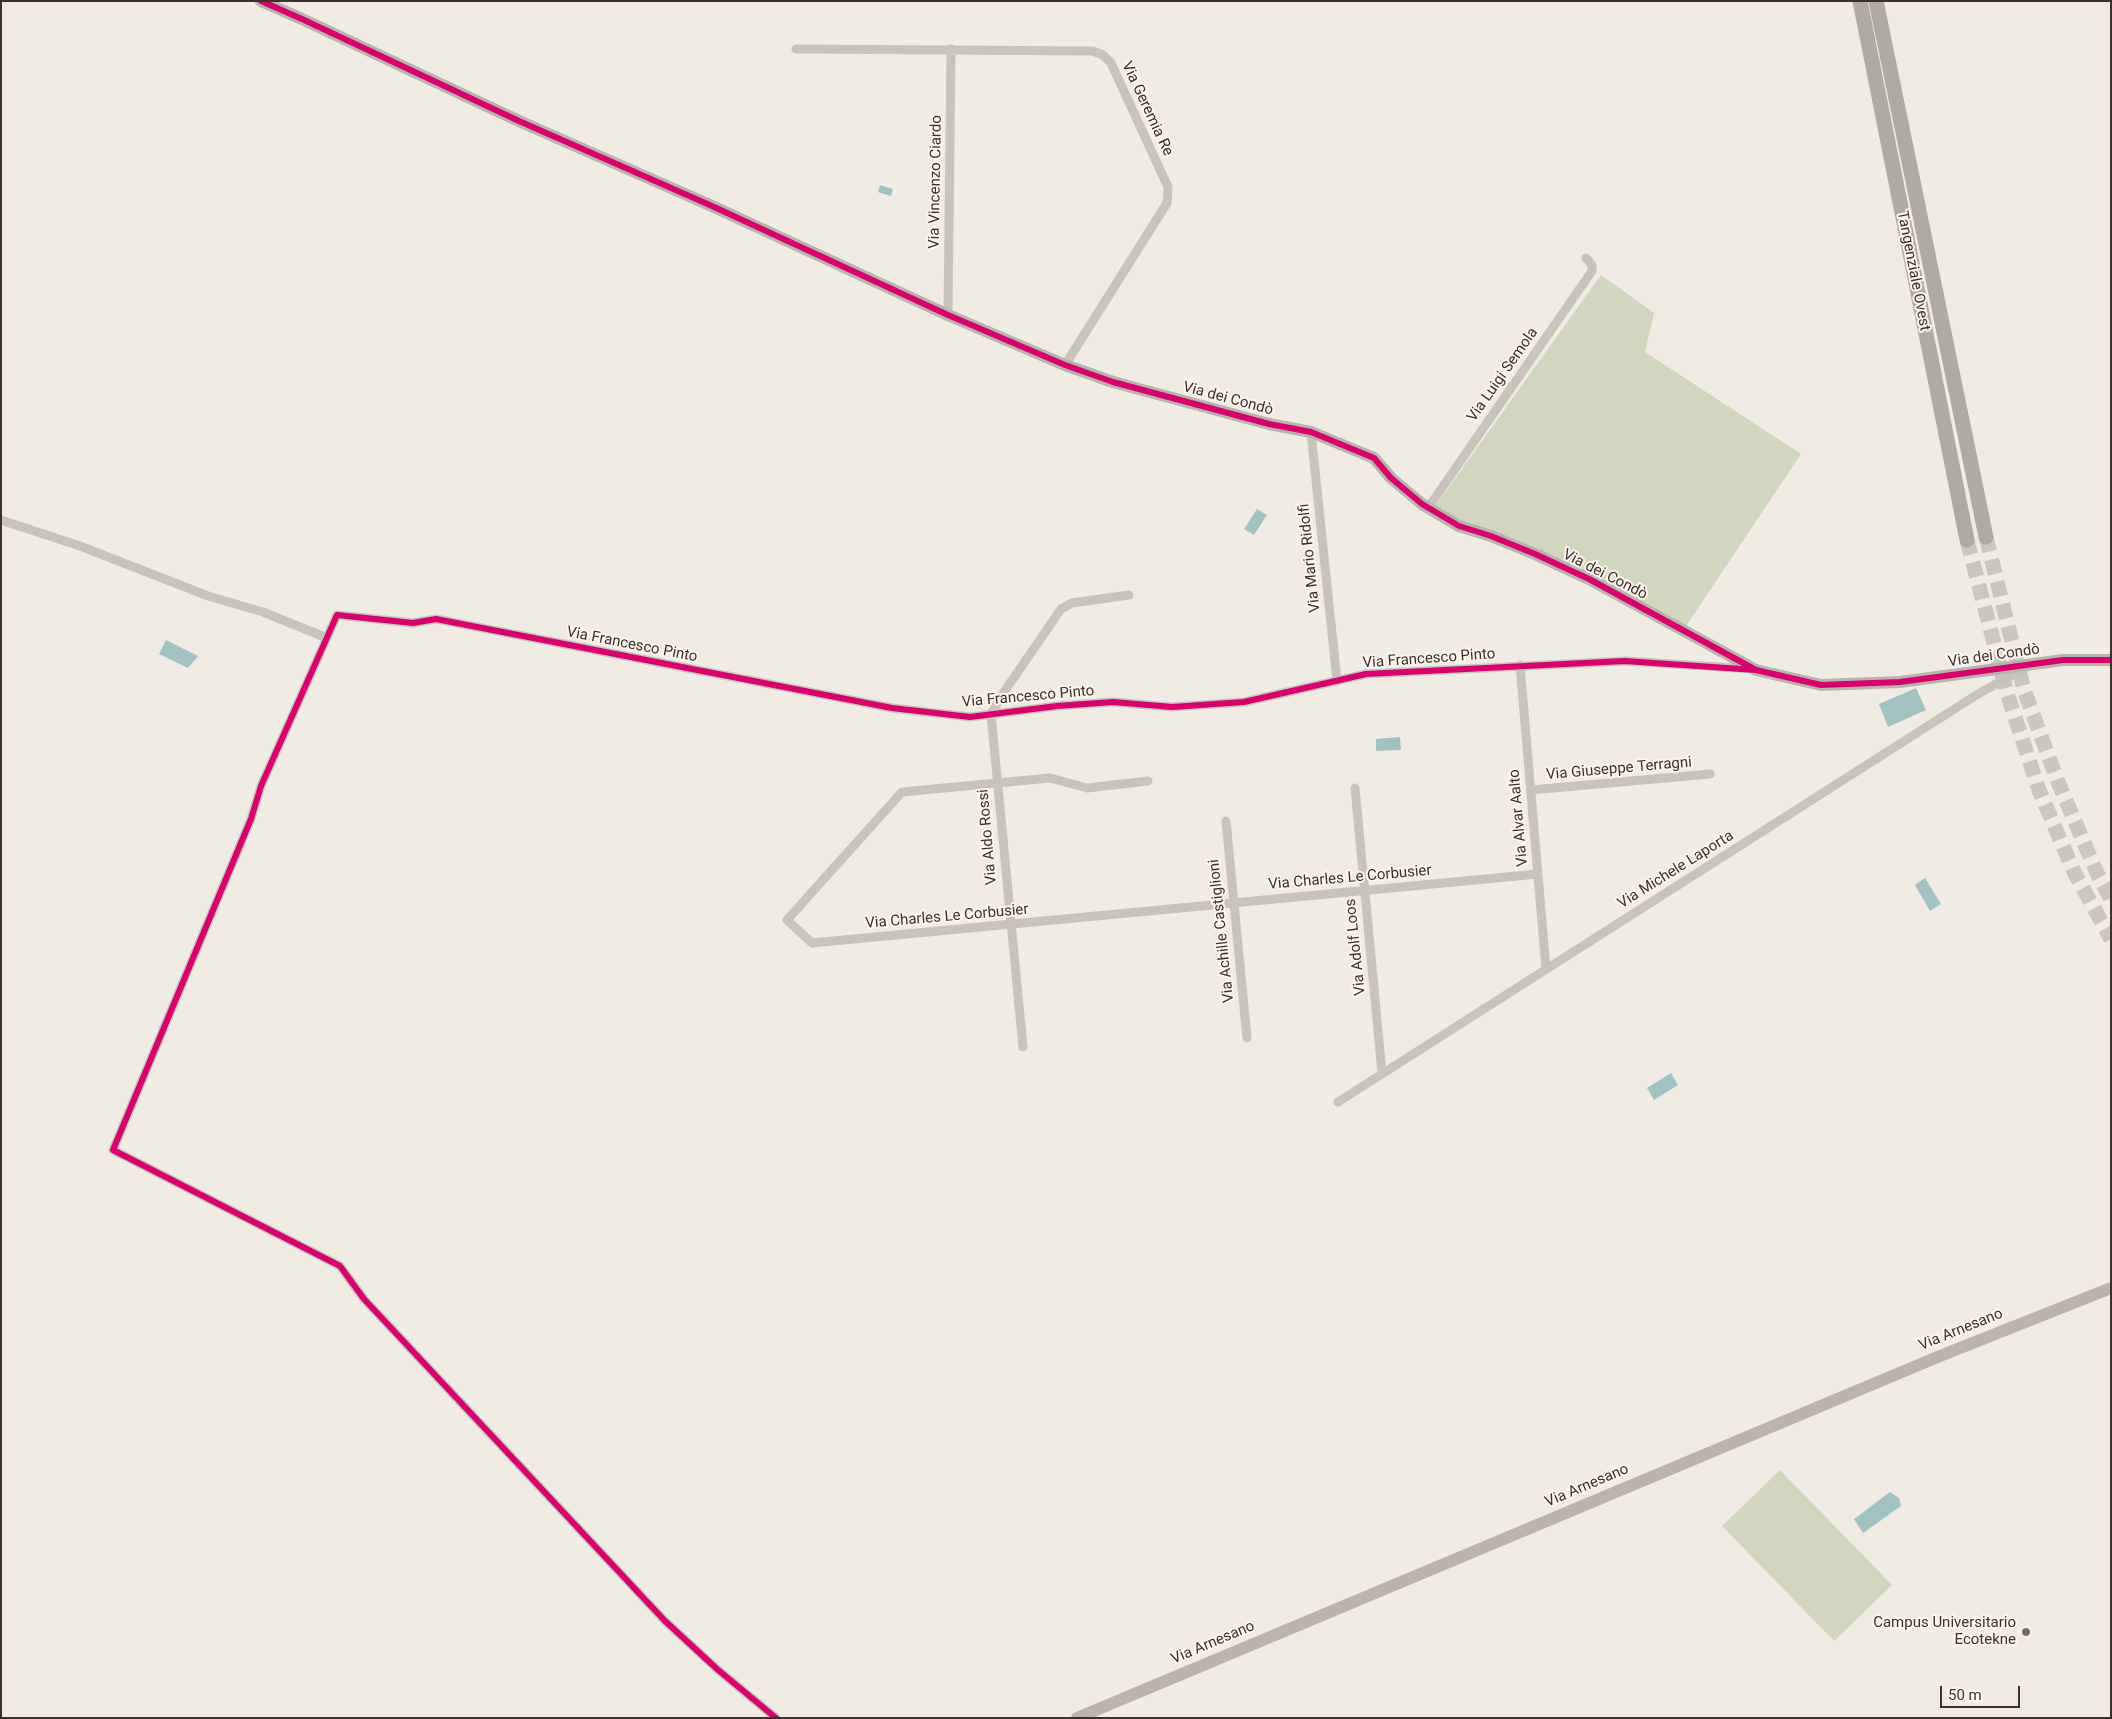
<!DOCTYPE html>
<html>
<head>
<meta charset="utf-8">
<style>
  body { margin:0 }
  #map { position:relative; width:2112px; height:1719px; overflow:hidden; background:#f0ebe5; font-family:Roboto,sans-serif }
  canvas { display:block }
  .frame { position:absolute; inset:0; border:2px solid #3b302b; pointer-events:none }
  .scale { position:absolute; left:1940px; top:1686px; width:80px; height:22px; box-sizing:border-box; border:2px solid #3b302b; border-top:0; padding-left:6px; font-size:15px; line-height:18px; white-space:nowrap; color:#3b302b; -webkit-text-stroke:4px #fbf5ee; paint-order:stroke }
</style>
</head>
<body>
<div id="map">
<canvas width="2112" height="1719"></canvas>
<div class="frame"></div>
<div class="scale">50 m</div>
</div>
<script>
const c = document.querySelector('canvas').getContext('2d');
c.lineJoin = 'round';
function fill(path, color) { c.fillStyle = color; c.fill(path, 'evenodd'); }
const toPath = rows => new Path2D(rows.map(r => 'M' + r).join(''));
function strokePath(path, color, width, dash) { c.strokeStyle = color; c.lineWidth = width; c.lineCap = dash ? 'butt' : 'round'; c.setLineDash(dash || []); c.stroke(path); }
function label(font, color, halo, rows, align = 'center') {
  c.font = font + ' Roboto,sans-serif'; c.lineWidth = 4; c.setLineDash([]); c.textBaseline = 'middle'; c.strokeStyle = halo; c.fillStyle = color; for (const [text, x, y, turn = 0] of rows) {
    c.save(); c.translate(x, y); c.rotate((+turn || 0) * Math.PI / 180); c.textAlign = isNaN(turn) ? turn : align; if (halo) c.strokeText(text, 0, 0); c.fillText(text, 0, 0); c.restore();
  }
}
fill(toPath([
  [1601,275,1654,313,1645,352,1801,454,1686,626,1563,560,1461,523,1436,505],
  [1780,1470,1892,1585,1834,1641,1722,1526]
]), '#d1d6bf');
fill(toPath([
  [880,185,893,189,891,196,878,192],
  [1257,509,1267,515,1254,535,1244,529],
  [166,640,198,656,188,668,159,654],
  [1916,688,1926,710,1888,727,1879,704],
  [1400,737,1401,750,1376,751,1376,739],
  [1925,878,1941,904,1930,911,1915,885],
  [1671,1073,1678,1085,1654,1100,1647,1088],
  [1890,1492,1899,1498,1901,1506,1863,1533,1854,1519]
]), '#a1c2c1');
strokePath(toPath([
  [1986,537,2024,690,2058,782,2097,873,2111,899],
  [1967,540,2007,693,2039,790,2074,872,2111,939]
]), '#ccc6c0', 15, [15, 8]);
strokePath(toPath([
  [796,49,1093,51,1103,55,1111,63,1168,187,1167,203,1065,365],
  [948,315,951,49],
  [1311,432,1337,681],
  [1428,508,1592,271,1592,265,1586,258],
  [1,520,80,546,208,596,263,612,327,638],
  [1520,665,1546,969],
  [1148,781,1087,788,1050,778,902,792,787,920,812,943,1538,874],
  [1355,788,1382,1073],
  [1531,790,1710,774],
  [1226,821,1247,1038],
  [1023,1047,991,714,1004,692,1061,609,1072,603,1129,595],
  [1338,1102,1978,694,2025,668],
  [776,1718,717,1669,665,1621,364,1299,340,1266,113,1150,251,819,261,786,337,615,413,623,436,619,892,708,970,717,1057,706,1113,702,1172,707,1244,702,1366,674,1625,661,1752,669]
]), '#c9c3be', 9);
strokePath(toPath([
  [261,1,302,19,519,121,712,206,948,315,1065,365,1113,382,1269,424,1311,432,1374,458,1391,478,1422,504,1459,526,1491,536,1535,554,1589,579,1756,670,1821,685,1900,682,2063,660,2111,660],
  [1077,1718,1940,1356,2111,1288]
]), '#bab3ae', 12);
strokePath(toPath([
  [1860,1,1967,540],
  [1876,1,1986,537]
]), '#afaaa4', 15);
strokePath(toPath([
  [261,1,302,19,519,121,712,206,948,315,1065,365,1113,382,1269,424,1311,432,1374,458,1391,478,1422,504,1459,526,1491,536,1535,554,1589,579,1756,670,1821,685,1900,682,2063,660,2111,660],
  [776,1718,717,1669,665,1621,364,1299,340,1266,113,1150,251,819,261,786,337,615,413,623,436,619,892,708,970,717,1057,706,1113,702,1172,707,1244,702,1366,674,1625,661,1756,670]
]), '#d6006c', 6);
for (const [x, y, r, color] of [
  [2026,1632,5,"#7a716c"]
]) { const dot = new Path2D(); dot.arc(x, y, r, 0, 2 * Math.PI); c.fillStyle = color; c.fill(dot); strokePath(dot, '#fbf5ee', 2); }
label('15px', '#3b302b', '#fbf5ee', [
  ["Via Geremia Re",1147,109,65],
  ["Via Vincenzo Ciardo",936,182,-89],
  ["Tangenziale Ovest",1913,271,79],
  ["Via Luigi Semola",1503,375,-55],
  ["Via dei Condò",1228,399,15],
  ["Via Mario Ridolfi",1310,558,-96],
  ["Via dei Condò",1605,575,27],
  ["Via Francesco Pinto",632,645,11],
  ["Via dei Condò",1994,656,-8],
  ["Via Francesco Pinto",1429,659,-4],
  ["Via Francesco Pinto",1028,697,-5],
  ["Via Giuseppe Terragni",1619,769,-5],
  ["Via Alvar Aalto",1519,818,-95],
  ["Via Aldo Rossi",988,837,-95],
  ["Via Michele Laporta",1676,870,-32],
  ["Via Charles Le Corbusier",1350,878,-5],
  ["Via Charles Le Corbusier",947,917,-5],
  ["Via Achille Castiglioni",1222,931,-96],
  ["Via Adolf Loos",1356,947,-96],
  ["Via Arnesano",1961,1330,-22],
  ["Via Arnesano",1587,1486,-23],
  ["Via Arnesano",1213,1643,-23]
]);
label('15px', '#3b302b', '#fbf5ee', [
  ["Campus Universitario",2016,1623],
  ["Ecotekne",2016,1640]
], 'right');
</script>
</body>
</html>
